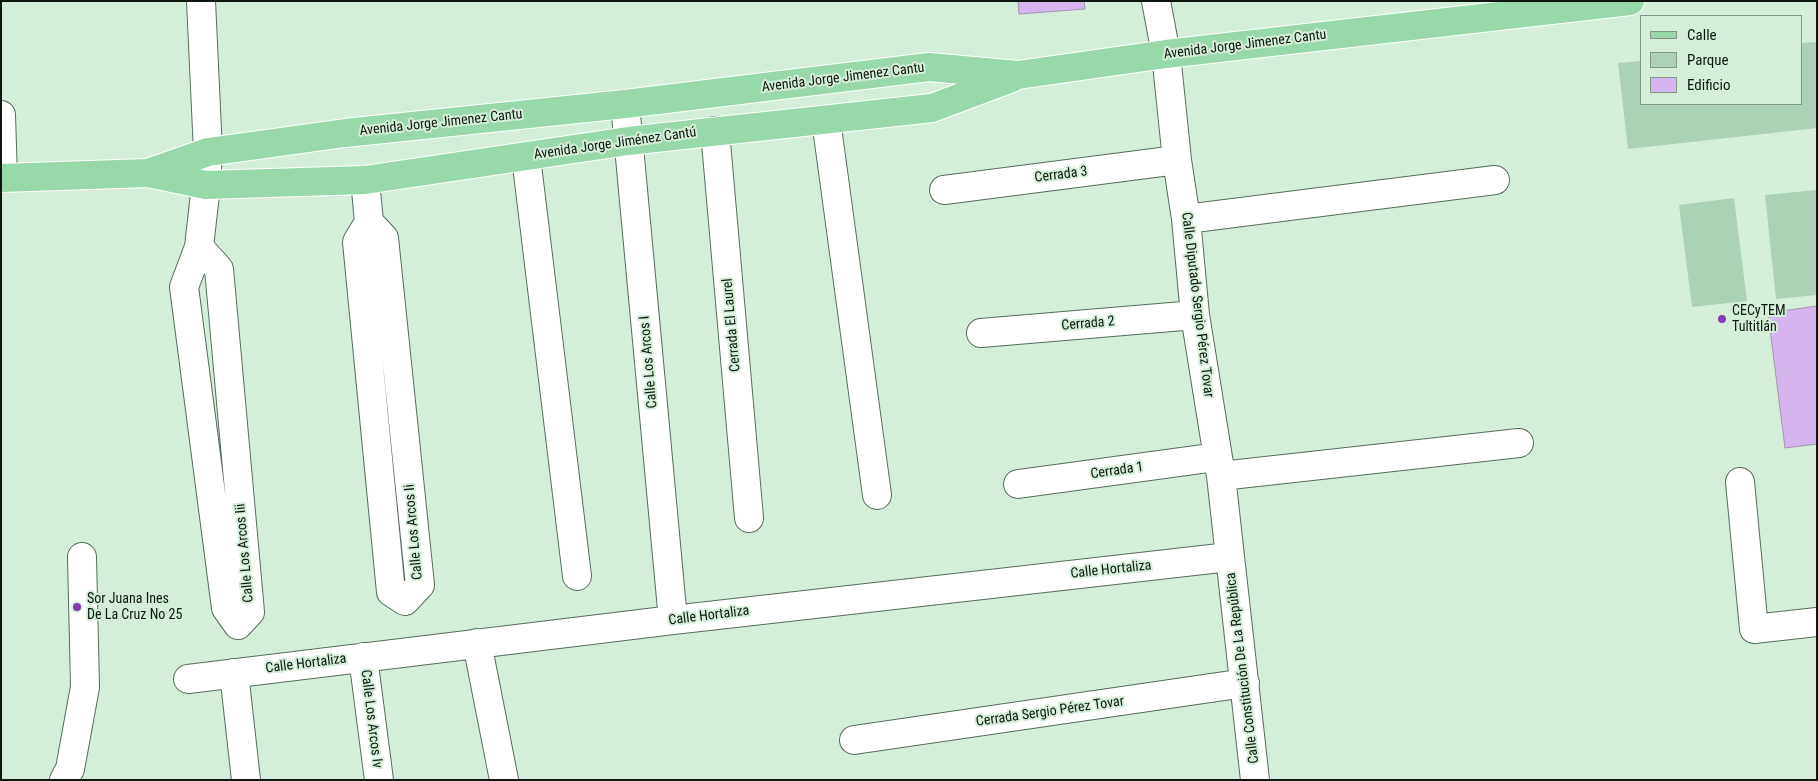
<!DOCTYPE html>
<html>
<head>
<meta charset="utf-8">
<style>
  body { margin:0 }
  #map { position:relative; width:1818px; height:781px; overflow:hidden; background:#d5eed9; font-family:"Roboto Condensed",sans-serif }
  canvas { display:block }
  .frame { position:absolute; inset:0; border:2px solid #0e170f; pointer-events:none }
  .legend { position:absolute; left:1640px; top:15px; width:162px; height:90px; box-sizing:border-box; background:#d5eed9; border:1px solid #859888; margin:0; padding:6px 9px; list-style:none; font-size:15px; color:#0e170f }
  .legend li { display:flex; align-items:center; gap:10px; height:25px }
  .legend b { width:25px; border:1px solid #859888 }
</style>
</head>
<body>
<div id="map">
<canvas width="1818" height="781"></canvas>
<div class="frame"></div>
<ul class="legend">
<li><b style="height:6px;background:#98d9ab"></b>Calle</li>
<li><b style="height:14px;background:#add1b4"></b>Parque</li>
<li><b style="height:14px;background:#d6b5ee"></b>Edificio</li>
</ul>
</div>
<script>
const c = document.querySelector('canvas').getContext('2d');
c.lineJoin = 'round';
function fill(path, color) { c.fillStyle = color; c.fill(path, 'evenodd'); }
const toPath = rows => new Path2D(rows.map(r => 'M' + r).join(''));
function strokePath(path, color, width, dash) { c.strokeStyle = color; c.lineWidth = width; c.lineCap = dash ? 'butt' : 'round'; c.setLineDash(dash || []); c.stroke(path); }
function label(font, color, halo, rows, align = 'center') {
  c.font = font + ' "Roboto Condensed",sans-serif'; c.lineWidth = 4; c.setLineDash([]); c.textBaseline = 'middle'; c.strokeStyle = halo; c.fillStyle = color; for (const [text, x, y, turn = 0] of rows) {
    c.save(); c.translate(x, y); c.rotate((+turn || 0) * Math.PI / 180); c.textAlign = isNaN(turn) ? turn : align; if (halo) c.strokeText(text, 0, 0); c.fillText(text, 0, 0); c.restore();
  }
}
fill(toPath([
  [1817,42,1817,128,1628,149,1618,63,1642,61,1642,104,1802,104,1802,43],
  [1816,190,1817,295,1776,299,1765,195],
  [1734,198,1747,301,1692,307,1679,205]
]), '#add1b4');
const building = toPath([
  [1018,1,1084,1,1085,9,1019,14,1018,1],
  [1817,306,1817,444,1785,448,1768,313,1817,306]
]);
fill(building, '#d6b5ee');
strokePath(building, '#a395ad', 1);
const minor = toPath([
  [1156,1,1166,54,1177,160,1186,219,1195,315,1221,476,1255,780],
  [625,104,673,620],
  [1,115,3,178],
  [826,120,877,495],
  [715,131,749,518],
  [526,157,577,576],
  [365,180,369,222,384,238,420,585,405,601,391,592,357,242,369,222],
  [944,190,1177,160],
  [1186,219,1495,180],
  [199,247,219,269,250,612,238,625,226,608,184,287,199,247,206,185,208,152,201,1],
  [981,333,1195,315],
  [1221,476,1519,443],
  [1740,482,1754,629,1817,622],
  [1018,484,1217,457],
  [477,643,504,780],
  [363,657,379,780],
  [234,673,246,780],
  [188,679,673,620,1229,557],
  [854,740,1245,683],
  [64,780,70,769,85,687,82,557]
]);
const major = toPath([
  [148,173,208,152,345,133,625,104,929,67,1018,75,1166,54,1630,1],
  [1,178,148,173,206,185,365,180,628,141,932,108,1012,78]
]);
strokePath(minor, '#576d5b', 30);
strokePath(major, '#fff', 30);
strokePath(minor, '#fff', 28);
strokePath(major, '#98d9ab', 28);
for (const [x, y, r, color] of [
  [1722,319,5,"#853caf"],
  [77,607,5,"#853caf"]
]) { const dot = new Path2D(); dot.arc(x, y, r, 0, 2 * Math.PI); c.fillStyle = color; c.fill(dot); strokePath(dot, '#d5eed9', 2); }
label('14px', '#0e170f', '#d5eed9', [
  ["Avenida Jorge Jimenez Cantu",1245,45,-7],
  ["Avenida Jorge Jimenez Cantu",843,78,-7],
  ["Avenida Jorge Jimenez Cantu",441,123,-6],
  ["Avenida Jorge Jiménez Cantú",615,144,-8],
  ["Cerrada 3",1061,175,-7],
  ["Calle Diputado Sergio Pérez Tovar",1197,305,83],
  ["Cerrada 2",1088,324,-5],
  ["Cerrada El Laurel",732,325,-95],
  ["Calle Los Arcos I",649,362,-95],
  ["Cerrada 1",1117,471,-8],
  ["Calle Los Arcos Ii",414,532,-95],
  ["Calle Los Arcos Iii",245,553,-95],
  ["Calle Hortaliza",1111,570,-6],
  ["Calle Hortaliza",709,616,-7],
  ["Calle Hortaliza",306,664,-7],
  ["Calle Constitución De La República",1243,668,-97],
  ["Cerrada Sergio Pérez Tovar",1050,712,-8],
  ["Calle Los Arcos Iv",371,719,83]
]);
label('14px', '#0e170f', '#d5eed9', [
  ["CECyTEM",1732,311],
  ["Tultitlán",1732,327],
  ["Sor Juana Ines",87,599],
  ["De La Cruz No 25",87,615]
], 'left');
</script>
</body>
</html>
